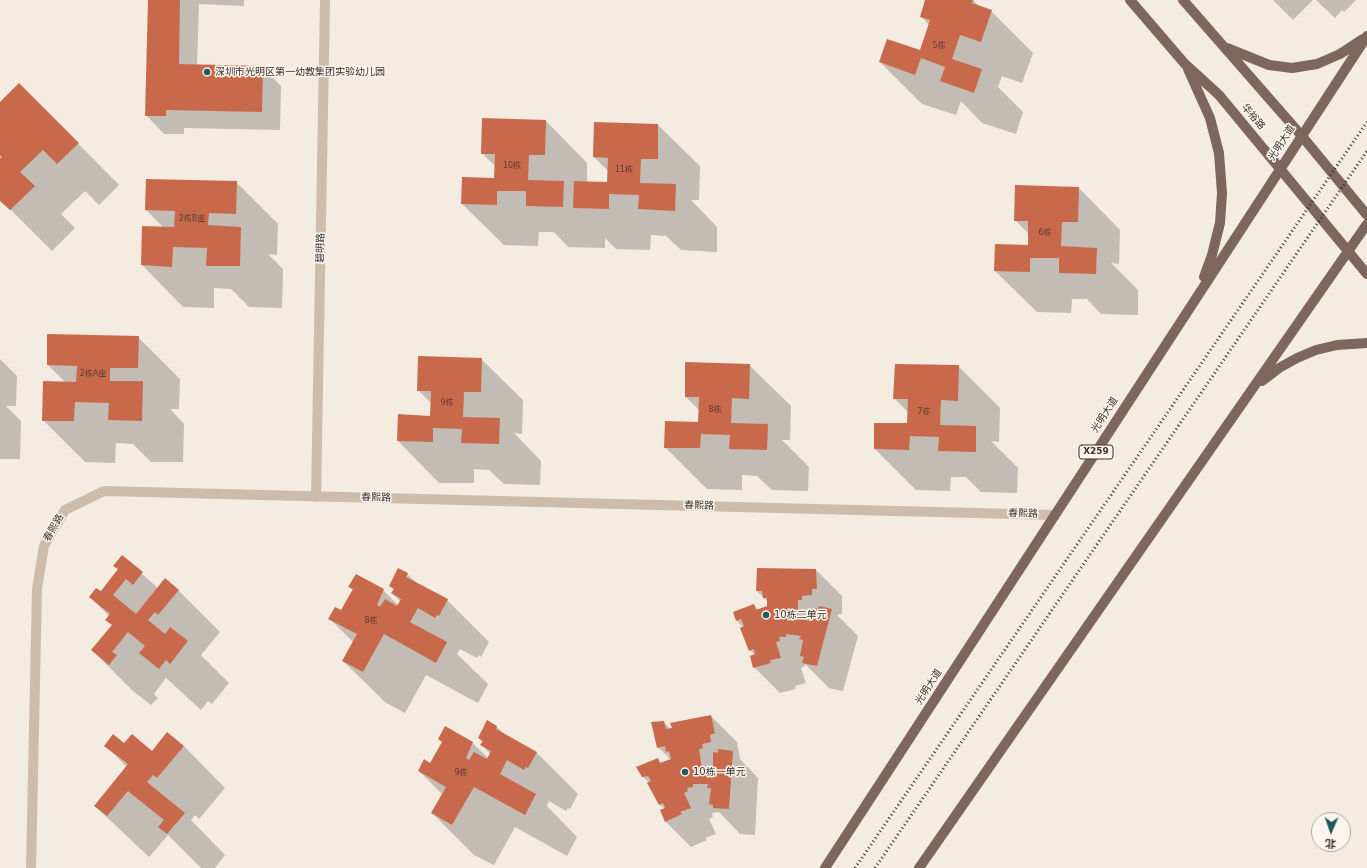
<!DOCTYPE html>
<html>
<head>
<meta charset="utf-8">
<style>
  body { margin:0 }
  #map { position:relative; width:1367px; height:868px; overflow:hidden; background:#f4ebe1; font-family:"DejaVu Sans","Noto Sans SC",sans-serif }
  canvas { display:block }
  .north { position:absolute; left:1311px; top:812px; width:40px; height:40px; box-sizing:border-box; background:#fbf5ee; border:1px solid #aea6a0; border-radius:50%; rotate:182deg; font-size:11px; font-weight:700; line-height:16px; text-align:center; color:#3b302b }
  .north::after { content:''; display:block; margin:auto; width:14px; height:18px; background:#1f5a5e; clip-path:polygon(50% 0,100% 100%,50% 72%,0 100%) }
</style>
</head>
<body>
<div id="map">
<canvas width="1367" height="868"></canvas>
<div class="north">北</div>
</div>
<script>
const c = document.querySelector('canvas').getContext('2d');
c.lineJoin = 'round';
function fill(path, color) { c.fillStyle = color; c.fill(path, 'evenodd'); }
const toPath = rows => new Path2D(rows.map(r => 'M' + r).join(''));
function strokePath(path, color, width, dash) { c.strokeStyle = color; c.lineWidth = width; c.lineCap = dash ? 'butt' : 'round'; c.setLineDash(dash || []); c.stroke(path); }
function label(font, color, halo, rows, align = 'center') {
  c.font = font + ' "DejaVu Sans","Noto Sans SC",sans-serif'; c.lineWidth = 3; c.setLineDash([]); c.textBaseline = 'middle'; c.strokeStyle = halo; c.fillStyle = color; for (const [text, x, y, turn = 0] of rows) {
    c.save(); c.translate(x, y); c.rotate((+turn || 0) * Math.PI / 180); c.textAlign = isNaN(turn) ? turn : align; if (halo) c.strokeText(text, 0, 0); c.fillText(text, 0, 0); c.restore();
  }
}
fill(toPath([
  [149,0,244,0,244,6,199,4,197,66,262,67,281,86,280,130,184,128,184,134,164,134,146,115],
  [926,0,973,0,980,7,991,11,1033,53,1022,83,1002,76,998,87,1023,112,1016,134,982,123,961,101,956,115,922,104,880,62,920,51,929,25,921,16],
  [1273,0,1313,0,1293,20],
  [1316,0,1356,0,1344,12,1342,10,1335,18],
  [19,84,119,185,99,205,85,191,61,214,75,228,52,251,0,199,0,103],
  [546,121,587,163,587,182,608,183,608,171,594,157,658,125,700,166,699,200,691,200,717,227,717,252,681,250,666,236,651,235,650,250,616,249,605,238,605,248,568,247,554,232,539,232,538,246,504,245,462,204,495,179,496,167,482,153],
  [236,182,278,224,277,255,268,254,283,269,282,308,249,307,231,289,214,288,214,308,183,307,142,265,143,227,163,227,146,210],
  [1079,188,1120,230,1119,264,1111,263,1138,290,1138,315,1101,314,1087,299,1072,299,1071,313,1037,312,995,271,1028,246,1029,234,1015,220],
  [138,337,180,379,179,409,170,409,184,424,183,462,151,462,133,444,116,443,115,463,85,462,43,420,65,382,48,365],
  [0,359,17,376,16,406,6,406,21,421,20,459,0,459],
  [481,359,523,400,522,434,514,433,541,461,540,485,504,484,489,470,474,469,474,483,439,483,398,441,399,415,431,417,432,404,418,390],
  [749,365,791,406,790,440,782,440,809,467,808,491,772,490,757,476,742,475,742,490,707,489,665,447,699,423,699,410,686,397],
  [958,366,1000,408,999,442,991,441,1018,468,1017,493,981,492,966,477,951,477,950,491,916,490,875,449,908,424,908,412,894,398],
  [122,557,158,588,178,590,220,632,201,655,229,683,212,704,208,701,201,710,166,678,154,694,158,698,151,705,134,692,92,650,113,625,109,616,90,597,101,593,119,570,115,566],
  [816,570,842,596,842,614,837,615,858,636,843,691,829,688,804,663,805,666,801,668,806,683,795,686,796,689,780,693,754,667,755,655,750,650,744,628,737,621,754,605,759,610,768,607,768,602,757,591],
  [407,574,417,583,447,600,489,642,481,657,479,655,477,658,460,649,457,654,488,684,478,703,426,675,405,713,385,702,343,661,353,642,330,619,342,612,353,590,350,587,383,590,399,606,401,602,392,593,394,590,390,586],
  [711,716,737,742,740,759,758,778,755,835,740,834,719,812,712,813,713,817,709,819,716,834,705,838,707,840,691,847,665,821,665,809,660,805,649,783,643,777,657,759,662,764,671,760,658,747,663,722,671,729],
  [488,722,497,727,506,736,537,753,578,794,570,809,568,808,566,811,549,801,547,806,577,837,567,856,515,827,494,865,474,855,432,813,443,795,419,771,431,764,443,742,445,728,473,743,488,758,490,754,482,745,483,743,479,738],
  [105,745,124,745,152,752,184,746,225,788,199,819,195,815,191,820,225,855,215,868,201,868,168,835,149,857,95,806,127,767]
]), '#0003');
fill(toPath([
  [148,0,180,0,179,64,263,66,262,112,166,110,166,116,145,116],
  [925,0,973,0,972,3,992,10,981,42,960,35,952,59,982,69,974,93,940,81,945,67,921,58,915,75,879,62,887,39,920,50,930,20,920,17],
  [19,83,79,143,57,164,43,150,20,172,35,186,10,210,0,201,0,159,2,157,0,155,0,102],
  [482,118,546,120,545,155,529,155,528,180,564,181,563,207,526,206,526,191,497,191,497,205,461,204,462,177,494,178,495,154,481,154],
  [594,122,658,124,658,159,641,159,640,183,676,184,675,211,638,209,639,195,609,194,609,209,573,208,574,181,607,182,608,158,593,157],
  [146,179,237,181,236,214,209,213,208,225,241,227,240,266,206,266,207,248,173,247,172,267,141,265,142,226,174,227,175,211,145,210],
  [1015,185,1079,187,1078,222,1062,222,1061,246,1097,248,1096,274,1059,273,1059,258,1030,258,1030,272,994,271,995,244,1028,245,1028,221,1014,221],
  [47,334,139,336,138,368,110,368,110,381,143,381,142,421,108,420,109,403,75,402,74,421,42,421,43,381,76,382,77,366,47,365],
  [418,356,482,358,481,392,464,392,463,417,500,418,499,444,461,443,462,429,433,428,433,442,397,441,398,414,430,416,431,391,417,391],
  [685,362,750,364,749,399,732,398,731,423,768,424,767,450,729,449,730,435,701,434,700,448,664,448,665,421,698,422,699,397,685,397],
  [895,364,959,365,958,401,941,400,940,425,976,426,976,452,938,451,939,437,910,436,909,450,874,449,874,423,907,423,908,399,893,399],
  [122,555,143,572,133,585,126,579,113,595,136,614,165,578,179,590,158,615,155,612,148,620,165,634,170,627,188,641,170,664,166,660,159,669,139,653,145,646,128,632,112,652,117,655,109,665,91,650,112,625,105,620,110,614,89,597,96,588,101,591,118,569,113,566],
  [398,568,408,573,406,577,448,599,439,616,437,615,435,618,418,608,410,622,447,642,436,663,384,634,363,672,342,661,357,634,328,619,335,607,341,610,353,589,348,587,356,574,384,589,377,605,380,607,385,599,397,606,401,599,391,593,394,589,389,586],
  [757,568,816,569,817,589,812,589,812,595,802,596,802,600,798,600,798,619,811,621,814,608,818,609,819,606,832,609,817,666,802,663,804,657,800,656,803,640,799,639,801,636,786,634,786,637,779,637,780,641,776,642,781,658,770,660,771,663,753,668,750,656,755,654,754,649,749,651,740,628,744,626,741,619,736,621,733,612,754,604,756,610,767,606,767,598,763,598,762,591,756,591],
  [711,715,715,733,710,735,711,742,702,744,703,748,699,749,702,768,713,768,713,752,718,753,718,749,733,751,729,809,713,808,713,805,709,804,711,788,707,788,708,784,693,784,693,787,687,788,688,791,684,793,691,808,680,812,682,814,665,822,660,810,665,808,663,803,659,805,647,783,651,781,648,776,642,777,636,767,658,758,660,763,671,759,669,751,666,752,665,746,657,748,651,722,664,721,666,729,672,728,670,723],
  [487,720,497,726,496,729,537,752,528,768,526,767,524,770,507,760,500,774,536,794,525,815,474,787,452,825,431,813,446,787,418,771,424,759,430,763,442,742,438,739,445,726,473,742,466,758,469,760,474,752,487,759,491,751,480,745,483,741,478,738],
  [167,732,184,746,157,778,153,775,147,782,185,813,167,834,158,827,164,820,128,791,107,816,94,806,128,764,104,746,113,734,124,743,132,734,152,751]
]), '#c8694b');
strokePath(toPath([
  [316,497,325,0],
  [31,868,37,589,44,546,65,510,104,491,1054,515]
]), '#cdbbac', 10);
strokePath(toPath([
  [1130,0,1185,64,1219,95,1367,274],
  [1183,0,1301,135,1367,215],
  [1227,48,1269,65,1292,68,1317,64,1340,54,1363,39],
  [1188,69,1210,118,1219,153,1222,193,1220,223,1212,255,1204,277],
  [1262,381,1279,368,1297,358,1316,350,1337,345,1367,343],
  [825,868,1367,36],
  [919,868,1367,224]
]), '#7d675c', 10);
strokePath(toPath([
  [855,868,1367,122],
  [875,868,1367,151]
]), '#3b302b', 3, [1, 3]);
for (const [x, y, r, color] of [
  [207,72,4,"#1f5a5e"],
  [766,615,4,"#1f5a5e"],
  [685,772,4,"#1f5a5e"]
]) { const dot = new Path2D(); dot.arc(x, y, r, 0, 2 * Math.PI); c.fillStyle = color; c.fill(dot); strokePath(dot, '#fbf5ee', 1.5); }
label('8px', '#5e3e33', null, [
  ["5栋",939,46],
  ["10栋",512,166],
  ["11栋",624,170],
  ["2栋B座",192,219],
  ["6栋",1045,233],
  ["2栋A座",93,374],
  ["9栋",447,403],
  ["8栋",715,410],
  ["7栋",924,412],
  ["8栋",371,621],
  ["9栋",461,773]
]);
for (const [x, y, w] of [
  [1096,452,34]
]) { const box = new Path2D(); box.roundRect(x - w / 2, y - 7, w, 14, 3); c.fillStyle = '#fbf5ee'; c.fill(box); strokePath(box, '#3b302b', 1); }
label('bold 9px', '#3b302b', null, [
  ["X259",1096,452]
]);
label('10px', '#3b302b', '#fbf5ee', [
  ["深圳市光明区第一幼教集团实验幼儿园",215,72],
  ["10栋二单元",774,615],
  ["10栋一单元",693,772]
], 'left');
label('10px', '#3b302b', '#fbf5ee', [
  ["华裕路",1253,117,50],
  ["光明大道",1282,143,-57],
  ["碧明路",321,248,-89],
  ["光明大道",1105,415,-57],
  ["春熙路",376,498,1],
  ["春熙路",699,506,1],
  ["春熙路",1023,514,1],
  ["春熙路",54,528,-60],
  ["光明大道",929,687,-57]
]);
</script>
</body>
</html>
